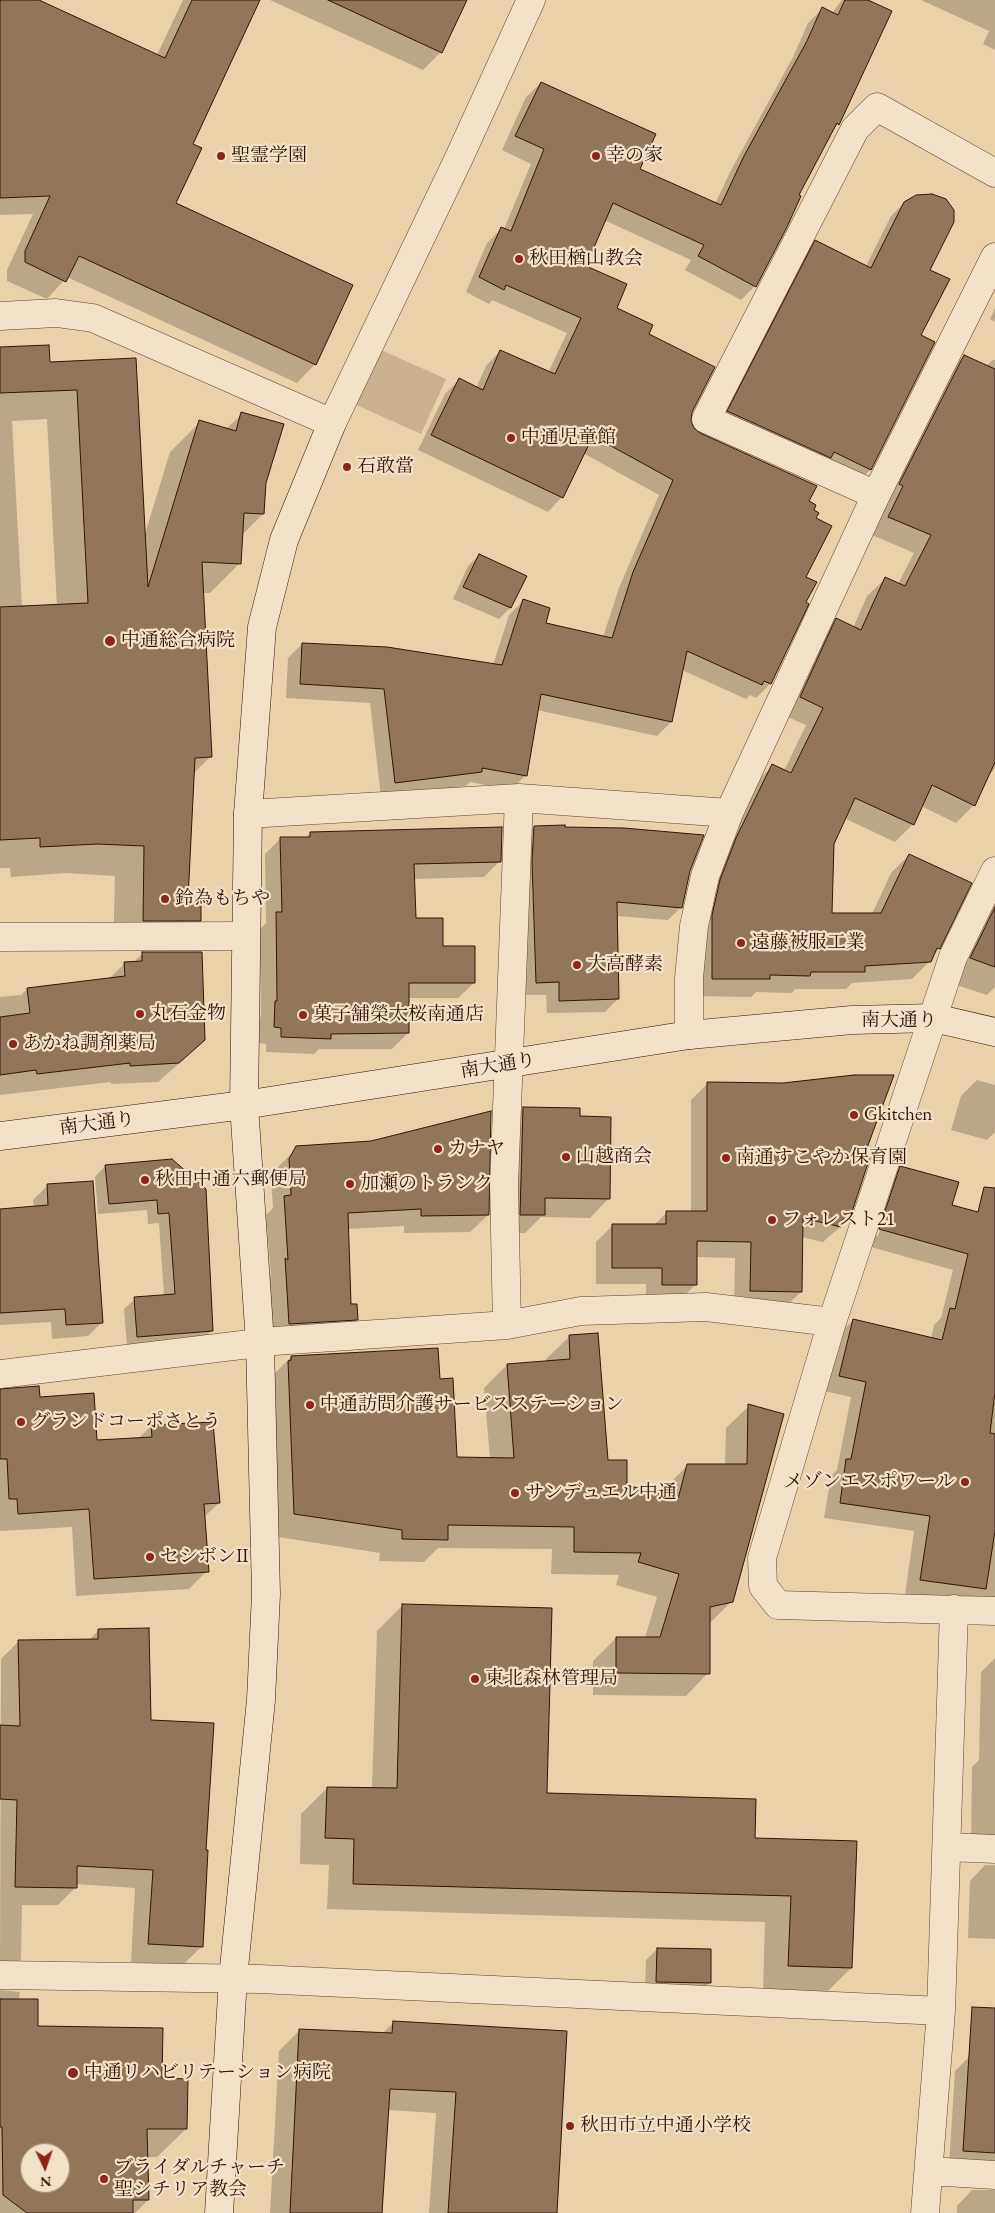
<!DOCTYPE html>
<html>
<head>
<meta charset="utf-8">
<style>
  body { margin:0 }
  #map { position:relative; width:995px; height:2213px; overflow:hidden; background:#e9d1aa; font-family:"EB Garamond",serif }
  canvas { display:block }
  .north { position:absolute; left:20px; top:2143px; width:50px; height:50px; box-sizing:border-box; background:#f1e1c8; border:1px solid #a58f7b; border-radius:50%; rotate:177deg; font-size:14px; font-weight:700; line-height:20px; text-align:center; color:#331408 }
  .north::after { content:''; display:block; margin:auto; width:18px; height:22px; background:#8f2418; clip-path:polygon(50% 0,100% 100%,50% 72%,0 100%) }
</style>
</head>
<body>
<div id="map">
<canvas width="995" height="2213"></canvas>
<div class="north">N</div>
</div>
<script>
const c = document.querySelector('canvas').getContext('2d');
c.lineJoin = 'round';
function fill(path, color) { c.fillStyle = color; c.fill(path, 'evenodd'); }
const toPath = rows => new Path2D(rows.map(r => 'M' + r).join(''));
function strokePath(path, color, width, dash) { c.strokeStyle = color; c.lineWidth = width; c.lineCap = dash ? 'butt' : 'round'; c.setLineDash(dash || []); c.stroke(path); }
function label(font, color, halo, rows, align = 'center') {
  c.font = font + ' "EB Garamond","Noto Serif JP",serif'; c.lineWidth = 4.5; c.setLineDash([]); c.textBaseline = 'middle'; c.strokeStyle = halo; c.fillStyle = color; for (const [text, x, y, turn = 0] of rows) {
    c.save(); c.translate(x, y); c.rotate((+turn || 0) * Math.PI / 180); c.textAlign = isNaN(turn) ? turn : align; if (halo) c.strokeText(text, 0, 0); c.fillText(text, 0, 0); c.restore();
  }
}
fill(toPath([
  [379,349,446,379,421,434,354,404]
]), '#cab18e');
fill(toPath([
  [0,0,36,0,157,55,183,0,259,0,191,144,174,204,315,364,297,383,67,277,47,299,7,281,7,270,33,214,0,215],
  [270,0,465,0,441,52,423,70],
  [842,0,865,0,838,124,831,132,797,195,755,286,741,300,685,270,691,260,604,220,585,267,615,308,648,334,691,411,689,421,692,429,807,502,812,511,815,519,805,578,804,603,807,604,770,684,756,698,750,695,746,699,682,670,671,722,657,736,537,710,526,775,511,790,470,782,466,786,381,797,370,703,286,698,288,658,302,644,493,665,509,615,523,601,544,624,603,637,619,588,659,495,583,453,562,497,548,512,418,450,445,394,459,380,476,388,486,366,500,351,548,373,567,333,492,300,489,304,466,292,487,243,502,228,504,229,531,164,502,150,526,97,541,83,638,170,715,204,730,172,793,57,808,23,822,9,832,13],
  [921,0,995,0,995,50,983,44,989,31],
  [904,203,919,336,934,342,870,470,857,483,715,425,803,255,816,242,866,266,891,216],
  [995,308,995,322,990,319],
  [0,348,49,364,135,359,145,534,170,452,200,422,226,429,242,414,265,483,263,514,241,536,240,563,210,593,203,593,210,757,193,774,187,901,200,920,170,950,113,950,115,876,66,873,11,877,10,868,0,868],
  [47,419,57,606,22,607,12,421],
  [964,356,986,366,993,360,995,360,995,768,986,779,974,805,956,823,921,806,913,824,895,842,844,818,832,843,831,914,872,914,891,873,909,855,939,948,930,961,912,979,852,983,846,989,795,989,792,993,756,992,751,997,695,996,695,934,755,783,773,766,784,771,806,725,783,715,819,637,837,619,853,628,867,596,885,579,898,584,914,553,872,535,946,374],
  [479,555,525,576,510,608,499,619,453,599,468,566],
  [534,827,564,828,689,870,681,907,668,920,616,916,618,999,605,1012,547,1013,546,995,523,995,521,840],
  [310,833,500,861,484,877,413,879,415,919,474,983,458,998,408,998,408,1033,392,1049,319,1049,314,1054,266,1052,266,1044,259,1043,260,1018,261,1016,260,929,266,923,265,854,281,838,306,838],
  [995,904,995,987,987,995,947,982,976,923],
  [143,953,184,1059,158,1082,111,1084,111,1082,0,1095,0,997,21,995,27,989,109,979,125,963,133,963],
  [977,1080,995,1085,995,1132,987,1140,951,1130,961,1096],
  [708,1083,862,1157,848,1220,823,1242,801,1237,801,1292,784,1308,734,1307,735,1258,696,1257,696,1284,679,1301,646,1301,646,1284,596,1284,596,1242,612,1226,654,1225,666,1213,691,1212,691,1100],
  [523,1108,579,1117,608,1199,590,1218,541,1217,525,1233,502,1233,504,1127],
  [297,1148,488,1215,470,1232,404,1233,404,1226,347,1229,350,1305,356,1319,339,1337,272,1341,268,1277,271,1274,266,1215,273,1208,271,1177,279,1166],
  [171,1160,212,1330,201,1341,127,1347,124,1309,135,1299,164,1296,159,1223,148,1224,147,1210,98,1214,95,1177,105,1166],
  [901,1167,950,1206,995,1219,995,1608,905,1595,914,1531,824,1518,831,1476,837,1470,851,1397,824,1391,837,1336,853,1320,931,1339,934,1325,941,1318,953,1270,864,1245,885,1183],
  [893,1184,896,1184,878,1236,876,1235],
  [47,1186,102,1322,88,1336,52,1339,51,1322,0,1325,0,1210,34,1208,33,1200],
  [569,1337,607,1461,625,1486,662,1496,665,1488,688,1465,725,1465,726,1428,749,1406,783,1415,732,1601,708,1625,708,1673,686,1696,593,1695,593,1661,616,1638,645,1638,657,1597,616,1585,619,1575,551,1574,552,1549,438,1548,424,1562,379,1561,380,1553,272,1536,268,1380,291,1357,438,1380,456,1458,490,1459,484,1388,507,1365,547,1362,546,1359],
  [0,1391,39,1398,96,1442,138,1439,151,1426,219,1503,204,1517,207,1571,189,1589,76,1596,72,1527,0,1531],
  [403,1605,545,1794,754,1840,851,1968,825,1994,763,1991,765,1922,327,1909,329,1865,300,1864,301,1814,327,1788,372,1789,377,1631],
  [99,1630,149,1721,204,1851,202,1946,183,1965,131,1962,135,1888,76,1884,76,1887,58,1905,22,1905,21,1959,9,1970,0,1971,1,1659,19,1641,89,1640],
  [995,1658,995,1861,971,1848,972,1767,979,1760,981,1672],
  [985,1865,995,1865,995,1939,968,1938,970,1881],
  [657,1949,710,1982,698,1994,645,1992,646,1960],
  [0,1990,20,1992,19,2000,37,2028,161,2079,186,2129,157,2157,147,2157,148,2200,135,2213,0,2213],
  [30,2153,60,2153,60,2183,30,2183],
  [393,2023,566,2032,556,2213,429,2213,436,2113,387,2110,381,2213,270,2213,279,2051,300,2030,382,2034],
  [970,2056,995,2058,995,2187,949,2166,955,2071],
  [972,2190,995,2190,995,2213,957,2213,957,2206]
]), '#0003');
const building = toPath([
  [0,0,39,0,165,58,192,0,260,0,193,144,202,148,176,203,353,285,316,365,79,256,66,282,25,262,25,251,50,196,0,198,0,0],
  [328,0,467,0,442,53,328,0],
  [845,0,868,0,892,11,839,125,837,123,799,195,801,196,787,227,756,287,698,256,704,245,613,203,586,266,627,284,617,308,653,325,649,334,715,367,692,412,691,421,694,428,700,433,817,486,809,501,816,505,814,510,819,513,816,518,832,526,806,577,817,582,806,602,809,604,771,684,764,681,762,685,687,651,672,722,541,694,527,776,482,768,482,772,395,783,384,689,300,684,302,643,387,647,502,665,523,599,550,608,546,623,612,638,633,572,673,480,593,436,563,498,431,435,459,378,483,390,500,350,555,374,581,318,506,285,504,290,479,277,501,227,511,231,544,149,515,136,541,82,656,134,640,169,721,205,744,156,807,41,822,7,838,15,845,0],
  [932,194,946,199,954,210,954,222,930,270,950,279,921,335,935,342,871,470,834,452,831,458,727,411,815,240,871,268,904,202,916,195,932,194],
  [49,345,50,362,136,358,148,587,199,420,236,431,241,412,284,424,266,483,264,514,244,513,241,564,202,562,212,757,195,758,188,899,201,900,201,921,143,921,144,846,97,844,40,847,40,838,0,840,0,607,88,603,77,390,0,393,0,347,49,345],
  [964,355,995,369,995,762,975,806,932,785,914,825,855,798,834,844,832,913,881,913,909,854,972,883,940,949,937,948,931,962,865,966,865,972,811,972,810,976,770,975,770,979,712,979,712,915,720,880,736,838,772,764,791,773,823,708,800,697,836,618,861,630,885,577,905,586,931,535,888,517,903,486,899,484,964,355],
  [479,554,527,576,511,608,463,587,479,554],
  [565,825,565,827,624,828,704,835,690,871,682,908,617,902,619,999,559,1001,559,982,536,983,532,861,534,826,565,825],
  [502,827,501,862,414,864,416,918,443,918,443,946,475,946,475,983,409,983,409,1033,331,1034,331,1039,281,1037,281,1028,274,1027,275,1001,277,1001,276,912,282,912,280,837,310,837,310,832,502,827],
  [995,907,995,967,970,958,995,907],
  [142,952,202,952,205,1040,179,1063,130,1066,130,1063,37,1074,36,1070,0,1075,0,1017,30,1013,27,988,125,976,124,962,142,961,142,952],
  [854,1075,894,1075,864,1156,870,1157,849,1221,843,1219,841,1227,803,1218,802,1292,750,1291,751,1242,697,1241,697,1285,662,1285,662,1268,612,1268,612,1224,666,1224,666,1211,707,1211,707,1082,783,1083,854,1075],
  [523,1107,580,1108,580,1116,611,1117,610,1199,545,1198,545,1215,520,1215,523,1107],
  [491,1111,489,1215,421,1216,421,1209,348,1213,351,1304,357,1304,358,1320,289,1324,285,1258,288,1260,284,1196,291,1195,289,1159,296,1146,371,1141,491,1111],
  [172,1159,206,1189,213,1331,137,1337,134,1297,175,1294,169,1213,158,1214,157,1200,109,1204,105,1165,172,1159],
  [900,1166,959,1182,952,1205,978,1212,984,1187,995,1188,995,1392,990,1433,995,1434,995,1531,986,1589,920,1580,930,1516,840,1503,846,1459,851,1459,866,1382,839,1376,853,1319,942,1340,950,1308,955,1309,968,1254,879,1229,900,1166],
  [93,1181,103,1323,66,1325,65,1309,0,1313,0,1209,48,1205,47,1184,93,1181],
  [598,1333,608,1460,627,1460,627,1485,678,1499,687,1464,747,1464,748,1404,784,1414,733,1602,710,1607,710,1674,616,1673,616,1637,660,1637,679,1574,638,1562,641,1553,574,1552,574,1527,448,1525,448,1540,402,1539,402,1530,294,1514,288,1361,291,1360,291,1356,438,1348,440,1379,453,1378,457,1457,514,1458,507,1364,570,1359,569,1335,598,1333],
  [39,1386,40,1397,94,1393,97,1440,152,1437,151,1425,213,1422,220,1503,204,1504,209,1572,94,1579,89,1509,18,1514,17,1499,9,1499,7,1459,0,1459,0,1389,39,1386],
  [402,1604,552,1608,547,1793,756,1799,755,1838,857,1841,852,1968,788,1966,791,1896,353,1884,354,1839,325,1838,327,1787,397,1788,402,1604],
  [149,1628,151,1720,214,1723,206,1850,208,1850,203,1947,148,1944,153,1870,77,1866,77,1888,15,1887,17,1800,0,1799,0,1725,20,1726,18,1640,98,1639,98,1629,149,1628],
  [657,1948,711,1949,711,1983,656,1982,657,1948],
  [0,1999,38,1999,38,2026,163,2028,162,2078,188,2079,187,2129,147,2129,149,2200,133,2200,133,2213,27,2213,3,2195,2,2127,0,2127,0,1999],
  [30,2153,60,2153,60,2183,30,2183,30,2153],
  [972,2007,995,2008,995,2153,963,2151,972,2007],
  [393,2021,567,2031,557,2213,448,2213,456,2092,390,2089,382,2213,290,2213,299,2029,392,2033,393,2021]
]);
fill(building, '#92765c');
strokePath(building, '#331408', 1);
const street = toPath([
  [0,316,56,313,93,318,332,423,458,160,531,0],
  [876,495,706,419,855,129,877,107,995,173],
  [248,814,519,798,729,813],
  [995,871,953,957,832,1322,762,1558,763,1586,778,1605,995,1611],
  [0,937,245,936],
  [689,1035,689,978,694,926,705,876,729,813,876,495,995,257],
  [507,1325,504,1185,519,798],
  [0,1374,275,1341,507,1325,581,1311,706,1307,832,1322],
  [948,1847,995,1849],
  [0,1975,259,1979,941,2011],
  [929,2171,995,2175],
  [925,2213,941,2011,954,1609]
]);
const secondary = toPath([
  [0,1136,244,1105,689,1035,852,1020,934,1018,995,1032],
  [219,2213,233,1978,261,1700,266,1594,260,1343,244,1105,248,814,262,627,284,540,332,423]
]);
strokePath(street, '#604330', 29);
strokePath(secondary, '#331408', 29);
strokePath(street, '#f1e1c8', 28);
strokePath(secondary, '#f1e1c8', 28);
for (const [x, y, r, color] of [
  [221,156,5,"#8f2418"],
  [596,156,5,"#8f2418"],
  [519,259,5,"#8f2418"],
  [511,438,5,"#8f2418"],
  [347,467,5,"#8f2418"],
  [110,641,6,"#8f2418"],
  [165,899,5,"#8f2418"],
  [741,943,5,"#8f2418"],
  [577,965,5,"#8f2418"],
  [140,1014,5,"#8f2418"],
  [303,1015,5,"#8f2418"],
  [13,1044,5,"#8f2418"],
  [854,1115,5,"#8f2418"],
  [438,1149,5,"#8f2418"],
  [566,1157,5,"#8f2418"],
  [726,1158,5,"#8f2418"],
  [145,1180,5,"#8f2418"],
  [350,1184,5,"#8f2418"],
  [772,1220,5,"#8f2418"],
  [310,1405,5,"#8f2418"],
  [21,1422,5,"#8f2418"],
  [965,1482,5,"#8f2418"],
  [515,1493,5,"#8f2418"],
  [150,1557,5,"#8f2418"],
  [475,1679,5,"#8f2418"],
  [73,2073,6,"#8f2418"],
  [570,2126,5,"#8f2418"],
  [104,2179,5,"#8f2418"]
]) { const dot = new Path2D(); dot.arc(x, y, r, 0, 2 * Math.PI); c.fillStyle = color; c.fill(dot); strokePath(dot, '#f1e1c8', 2); }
label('19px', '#331408', '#f1e1c8', [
  ["聖霊学園",231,156],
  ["幸の家",606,156],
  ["秋田楢山教会",529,259],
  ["中通児童館",521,438],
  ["石敢當",357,467],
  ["中通総合病院",121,641],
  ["鈴為もちや",175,899],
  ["遠藤被服工業",751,943],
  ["大高酵素",587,965],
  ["丸石金物",150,1014],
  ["菓子舗榮太桜南通店",313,1015],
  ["あかね調剤薬局",23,1044],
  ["Gkitchen",864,1115],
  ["カナヤ",448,1149],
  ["山越商会",576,1157],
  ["南通すこやか保育園",736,1158],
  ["秋田中通六郵便局",155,1180],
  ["加瀬のトランク",360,1184],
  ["フォレスト21",782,1220],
  ["中通訪問介護サービスステーション",320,1405],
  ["グランドコーポさとう",31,1422],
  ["メゾンエスポワール",955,1482,"right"],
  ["サンデュエル中通",525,1493],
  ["セシボンⅡ",160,1557],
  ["東北森林管理局",485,1679],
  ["中通リハビリテーション病院",84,2073],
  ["秋田市立中通小学校",580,2126],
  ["ブライダルチャーチ",114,2168],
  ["聖シチリア教会",114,2190]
], 'left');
label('19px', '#331408', '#f1e1c8', [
  ["南大通り",899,1021],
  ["南大通り",498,1066,-9],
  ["南大通り",97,1124,-7]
]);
</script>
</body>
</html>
